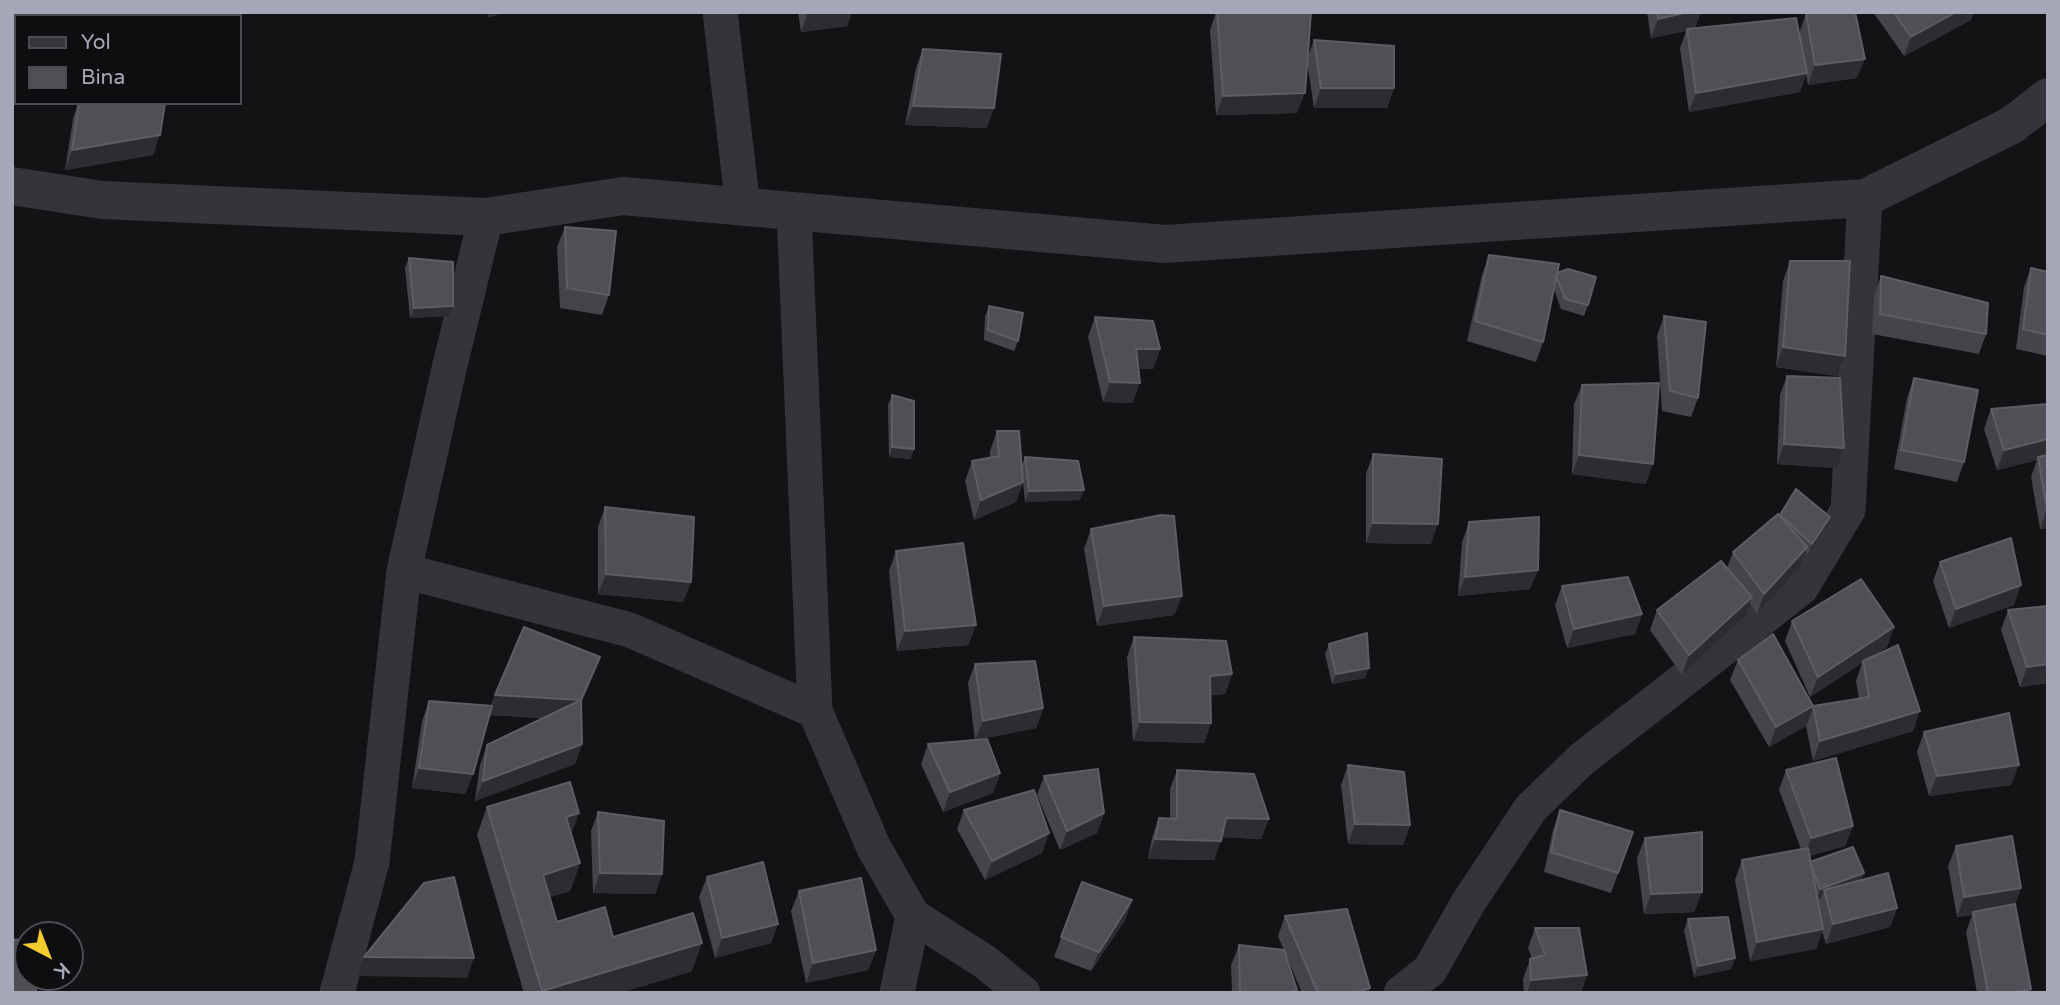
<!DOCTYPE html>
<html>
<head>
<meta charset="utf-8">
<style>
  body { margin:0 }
  #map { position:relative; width:2060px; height:1005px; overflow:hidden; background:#131315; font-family:"Varela Round",sans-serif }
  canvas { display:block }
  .frame { position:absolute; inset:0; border:14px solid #a5a8b6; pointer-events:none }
  .legend { position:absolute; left:14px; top:14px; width:228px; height:91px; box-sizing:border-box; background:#0e0e10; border:2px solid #4a4c52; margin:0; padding:9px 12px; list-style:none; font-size:21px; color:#a5a8b6 }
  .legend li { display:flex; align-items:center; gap:14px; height:35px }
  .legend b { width:35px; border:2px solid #4a4c52 }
  .north { position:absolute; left:14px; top:921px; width:70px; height:70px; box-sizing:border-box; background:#0e0e10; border:2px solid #4a4c52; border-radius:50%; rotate:138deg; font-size:19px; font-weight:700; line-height:28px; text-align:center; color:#a5a8b6 }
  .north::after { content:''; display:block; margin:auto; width:24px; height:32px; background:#f4cb2c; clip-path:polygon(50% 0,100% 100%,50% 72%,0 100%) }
</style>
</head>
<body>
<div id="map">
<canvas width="2060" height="1005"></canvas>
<div class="frame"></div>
<ul class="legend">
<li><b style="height:9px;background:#34343a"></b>Yol</li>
<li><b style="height:19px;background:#504f56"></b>Bina</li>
</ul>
<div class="north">K</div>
</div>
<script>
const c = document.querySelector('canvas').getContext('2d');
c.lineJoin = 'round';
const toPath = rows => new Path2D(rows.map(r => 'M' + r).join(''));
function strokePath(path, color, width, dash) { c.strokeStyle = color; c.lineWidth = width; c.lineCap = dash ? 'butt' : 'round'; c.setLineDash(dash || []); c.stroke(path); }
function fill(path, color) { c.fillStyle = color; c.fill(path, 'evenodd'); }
strokePath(toPath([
  [720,12,743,207],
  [794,211,815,711,874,848,913,916,985,962,1023,993],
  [404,571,630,630,815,711],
  [337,993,372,862,404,571,449,369,486,217],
  [897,993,913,916],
  [1401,993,1430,970,1468,903,1531,808,1582,759,1801,588,1848,510,1865,198]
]), '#34343a', 35);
strokePath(toPath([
  [12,186,102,200,486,217,623,196,1165,244,1865,198,2012,125,2048,97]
]), '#34343a', 38);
fill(toPath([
  [798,12,852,12,847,26,801,32],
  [1216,12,1311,12,1307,59,1314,40,1394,88,1387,108,1314,108,1307,61,1297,113,1216,115,1210,30],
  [1647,12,1701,12,1695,28,1799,33,1806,14,1857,78,1808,85,1806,74,1800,92,1689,112,1680,48,1686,31,1651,38],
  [1873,12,1974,12,1971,20,1904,56],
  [923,49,987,128,905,125,916,68],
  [78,103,165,103,153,155,65,170,73,119],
  [565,227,609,295,602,315,560,308,557,247],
  [1489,255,1557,273,1588,305,1584,316,1561,309,1554,289,1543,342,1536,362,1467,341,1482,275],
  [409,258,453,306,449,316,410,318,405,268],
  [1790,261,1845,356,1837,376,1776,367,1783,281],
  [2031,268,2048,272,2048,356,2016,349,2024,287],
  [1881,276,1986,334,1979,354,1872,334,1874,296],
  [989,306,1018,341,1014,351,984,340,985,316],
  [1664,316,1698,398,1691,417,1662,411,1657,336],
  [1095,317,1160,349,1153,369,1139,369,1133,403,1103,402,1088,337],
  [1787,376,1844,448,1837,468,1777,464,1780,395],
  [1914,378,1964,462,1957,482,1894,469,1907,398],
  [1582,385,1646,484,1572,474,1574,404],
  [892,395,911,459,889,457,888,405],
  [2048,404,2048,528,2040,529,2031,477,2037,460,1997,470,1984,429,1991,409],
  [997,431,1022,465,1025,457,1080,500,1025,502,1023,482,1016,502,974,520,965,481,972,461,990,457,990,451],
  [1373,454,1431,544,1366,543,1366,474],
  [605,507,691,582,683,602,598,594,598,527],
  [1779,515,1826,528,1808,554,1805,552,1800,567,1757,614,1750,604,1745,616,1682,675,1650,630,1657,610,1727,568,1733,552],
  [1469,522,1530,589,1458,596,1462,542],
  [1091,529,1182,596,1174,615,1097,626,1084,549],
  [896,551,976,625,968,645,897,651,889,571],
  [1940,562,2014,605,1949,628,1933,581],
  [1562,586,1642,614,1635,634,1567,648,1555,605],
  [2048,606,2048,683,2020,687,2001,630,2008,610],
  [1792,621,1894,627,1887,647,1868,659,1913,731,1813,761,1806,726,1813,706,1859,699,1856,681,1862,663,1810,697,1785,641],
  [1134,637,1232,674,1225,694,1210,695,1211,723,1204,743,1133,741,1127,657],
  [1329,644,1365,678,1332,684,1325,654],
  [600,657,581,703,582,744,575,764,475,801,480,765,487,745,543,718,489,715,473,774,465,794,412,788,422,721,429,701,491,705,495,695],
  [1738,660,1806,726,1769,747,1730,680],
  [975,664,1043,708,1036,728,981,739,1000,773,993,793,943,812,921,764,928,744,975,740,968,683],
  [1924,732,2011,785,1929,796,1917,752],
  [1348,765,1410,825,1403,845,1348,844,1341,785],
  [1177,770,1269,819,1261,839,1222,837,1214,860,1148,859,1152,838,1159,818,1170,819,1170,789],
  [1786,770,1853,826,1845,846,1809,856,1810,862,1864,873,1861,880,1897,908,1890,927,1826,944,1822,931,1816,949,1750,961,1735,880,1742,860,1801,849,1779,790],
  [1044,776,1104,813,1097,833,1060,850,1037,795],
  [487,807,571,834,580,863,570,891,550,897,557,922,613,937,692,971,620,993,524,993,477,835],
  [964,810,1049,833,1042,853,985,880,957,829],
  [1560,810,1633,832,1611,893,1544,872,1553,830],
  [598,812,662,874,655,894,593,893,591,831],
  [1645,838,1702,892,1694,912,1644,914,1637,858],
  [1956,846,2021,888,2015,904,2031,989,2030,993,1977,993,1966,932,1972,915,1957,917,1948,866],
  [707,877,778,924,771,943,715,958,699,897],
  [1082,882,1132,900,1125,920,1091,971,1054,957],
  [799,891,876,950,868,970,806,983,791,911],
  [1285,916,1370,988,1368,993,1302,993,1278,936],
  [1688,919,1735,958,1731,969,1694,977,1684,930],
  [1535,928,1587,975,1581,993,1524,993,1523,979,1530,959,1532,959,1528,948],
  [1239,945,1297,990,1296,993,1232,993,1231,965]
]), '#45444a');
fill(toPath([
  [489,12,508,12,487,18],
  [808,12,852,12,847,26,801,32],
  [1688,12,1701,12,1695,29,1687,29,1686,31,1651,38,1658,19],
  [1956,12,1974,12,1971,20,1904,56,1911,37],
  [1865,59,1857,78,1808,85,1815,65],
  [1807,73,1800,92,1689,112,1696,93],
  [1321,88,1394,88,1387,108,1314,108],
  [1305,93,1297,113,1216,115,1223,96],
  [913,106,994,108,987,128,905,125],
  [160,135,153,155,65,170,72,150],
  [453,306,449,316,410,318,414,308],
  [1783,347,1845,356,1837,376,1776,367],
  [1136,349,1160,349,1153,369,1129,369],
  [1110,382,1140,383,1133,403,1103,402],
  [2048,439,2048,457,2038,457,2037,460,1997,470,2004,450],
  [1784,444,1844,448,1837,468,1777,464],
  [892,447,914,449,911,459,889,457],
  [1579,455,1653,464,1646,484,1572,474],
  [1023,482,1016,502,974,520,981,500],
  [1084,490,1080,500,1025,502,1029,491],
  [2047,509,2048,528,2040,529],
  [1830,517,1826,528,1808,554,1812,544],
  [1373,523,1438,524,1431,544,1366,543],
  [1807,547,1800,567,1757,614,1764,594],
  [1538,570,1530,589,1458,596,1465,577],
  [606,574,691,582,683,602,598,594],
  [2021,585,2014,605,1949,628,1956,609],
  [1182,596,1174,615,1097,626,1104,606],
  [1752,597,1745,616,1682,675,1689,655],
  [1642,614,1635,634,1567,648,1574,629],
  [976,625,968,645,897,651,905,631],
  [1894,627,1887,647,1810,697,1818,677],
  [600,657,592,677,574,719,488,715,495,695],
  [2048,664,2048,683,2020,687,2027,667],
  [1369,668,1365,678,1332,684,1336,674],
  [1232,674,1225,694,1202,696,1210,676],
  [1813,706,1806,726,1769,747,1776,727],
  [1043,708,1036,728,975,740,983,721],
  [1920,711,1913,731,1813,761,1820,741],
  [1140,722,1211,723,1204,743,1133,741],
  [582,744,575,764,475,801,483,781],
  [2019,765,2011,785,1929,796,1937,776],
  [419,768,473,774,465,794,412,788],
  [1000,773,993,793,943,812,950,792],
  [579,813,569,841,566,817],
  [1104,813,1097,833,1060,850,1067,831],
  [1226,818,1269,819,1261,839,1219,837],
  [1355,824,1410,825,1403,845,1348,844],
  [1853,826,1845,846,1804,858,1811,838],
  [1049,833,1042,853,985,880,992,861],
  [1155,839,1221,841,1214,860,1148,859],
  [580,863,570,891,533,902,543,875],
  [600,873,662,874,655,894,593,893],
  [1864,873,1860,884,1824,890,1821,898,1817,900,1820,889],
  [2021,888,2013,908,1973,912,1972,915,1957,917,1964,897],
  [1702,892,1694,912,1644,914,1651,894],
  [1132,900,1125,920,1091,971,1099,952],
  [1897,908,1890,927,1826,944,1833,924],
  [778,924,771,943,715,958,722,938],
  [1823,929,1816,949,1750,961,1757,942],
  [702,943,692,971,620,993,542,993,542,991],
  [876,950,868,970,806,983,813,963],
  [364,957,474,958,467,978,357,976],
  [1735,958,1731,969,1694,977,1698,966],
  [1587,975,1581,993,1527,993,1531,980],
  [1370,988,1368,993,1353,993],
  [2031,989,2030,993,2010,993]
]), '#2d2c30');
const building = toPath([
  [1217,12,1311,12,1305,93,1223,96,1217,12],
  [1657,12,1688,12,1658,19,1657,12],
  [1818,12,1855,12,1865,59,1815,65,1806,14,1818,12],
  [1894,12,1956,12,1911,37,1894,12],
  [1796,18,1807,73,1696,93,1687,29,1796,18],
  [1314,40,1394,46,1394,88,1321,88,1314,40],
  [923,49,1001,54,994,108,913,106,923,49],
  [79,103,165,103,160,135,72,150,79,103],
  [565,227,616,231,609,295,567,288,565,227],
  [1489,255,1559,264,1543,342,1475,321,1489,255],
  [409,258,453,262,453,306,414,308,409,258],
  [1790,261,1850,261,1845,356,1783,347,1790,261],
  [2031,268,2048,272,2048,335,2023,329,2031,268],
  [1568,269,1596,277,1588,305,1565,299,1556,276,1557,273,1568,269],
  [1881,276,1988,303,1986,334,1880,314,1881,276],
  [989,306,1023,313,1018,341,988,330,989,306],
  [1664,316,1706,322,1698,398,1670,391,1664,316],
  [1095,317,1153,321,1160,349,1136,349,1140,383,1110,382,1095,317],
  [1787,376,1840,378,1844,448,1784,444,1787,376],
  [1914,378,1978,390,1964,462,1901,450,1914,378],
  [1659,383,1653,464,1579,455,1582,385,1659,383],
  [892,395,914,401,914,449,892,447,892,395],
  [2048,404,2048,439,2004,450,1991,409,2048,404],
  [997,431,1019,431,1023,482,981,500,972,461,999,456,997,431],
  [1373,454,1442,459,1438,524,1373,523,1373,454],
  [2048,455,2048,509,2047,509,2038,457,2048,455],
  [1025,457,1078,461,1084,490,1029,491,1025,457],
  [1796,489,1830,517,1812,544,1780,515,1796,489],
  [605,507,694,517,691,582,606,574,605,507],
  [1778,514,1807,547,1764,594,1733,552,1778,514],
  [1161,515,1174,516,1182,596,1104,606,1091,529,1161,515],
  [1539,517,1538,570,1465,577,1469,522,1539,517],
  [2011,538,2021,585,1956,609,1940,562,2011,538],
  [963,543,976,625,905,631,896,551,963,543],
  [1721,561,1752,597,1689,655,1657,610,1721,561],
  [1628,577,1642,614,1574,629,1562,586,1628,577],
  [1861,579,1894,627,1818,677,1792,621,1861,579],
  [2048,606,2048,664,2027,667,2008,610,2048,606],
  [524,627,600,657,581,700,495,695,524,627],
  [1367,633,1369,668,1336,674,1329,644,1367,633],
  [1773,634,1813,706,1776,727,1738,660,1773,634],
  [1134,637,1226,641,1232,674,1210,676,1211,723,1140,722,1134,637],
  [1898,645,1920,711,1820,741,1813,706,1869,697,1863,661,1898,645],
  [1035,661,1043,708,983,721,975,664,1035,661],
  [581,700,582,744,483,781,487,745,581,700],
  [429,701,492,706,473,774,419,768,429,701],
  [2009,713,2019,765,1937,776,1924,732,2009,713],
  [987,739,1000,773,950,792,928,744,987,739],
  [1836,758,1853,826,1811,838,1786,770,1836,758],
  [1348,765,1404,772,1410,825,1355,824,1348,765],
  [1098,769,1104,813,1067,831,1044,776,1098,769],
  [1177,770,1254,774,1269,819,1226,818,1221,841,1155,839,1159,818,1177,819,1177,770],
  [570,782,579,813,566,817,580,863,543,875,557,922,605,907,613,937,693,913,702,943,542,991,487,807,570,782],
  [1034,790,1049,833,992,861,964,810,1034,790],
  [1560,810,1633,832,1618,873,1551,852,1560,810],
  [598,812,664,821,662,874,600,873,598,812],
  [1702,832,1702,892,1651,894,1645,838,1702,832],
  [2012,836,2021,888,1964,897,1956,846,2012,836],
  [1853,847,1864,873,1820,889,1810,862,1853,847],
  [1808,848,1823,929,1757,942,1742,860,1808,848],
  [763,862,778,924,722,938,707,877,763,862],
  [1888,873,1897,908,1833,924,1824,890,1888,873],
  [454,877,474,958,364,957,424,883,454,877],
  [861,878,876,950,813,963,799,891,861,878],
  [1082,882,1132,900,1099,952,1061,937,1082,882],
  [2015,904,2031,989,2010,993,1988,993,1973,912,2015,904],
  [1347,909,1370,988,1353,993,1318,993,1285,916,1347,909],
  [1728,917,1735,958,1698,966,1688,919,1728,917],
  [1535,928,1579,928,1587,975,1531,980,1530,959,1545,955,1535,928],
  [28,939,28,977,35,977,36,993,12,993,12,940,28,939],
  [1239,945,1284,950,1297,990,1286,993,1240,993,1239,945]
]);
fill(building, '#504f56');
strokePath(building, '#5d5d65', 2);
</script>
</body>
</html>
